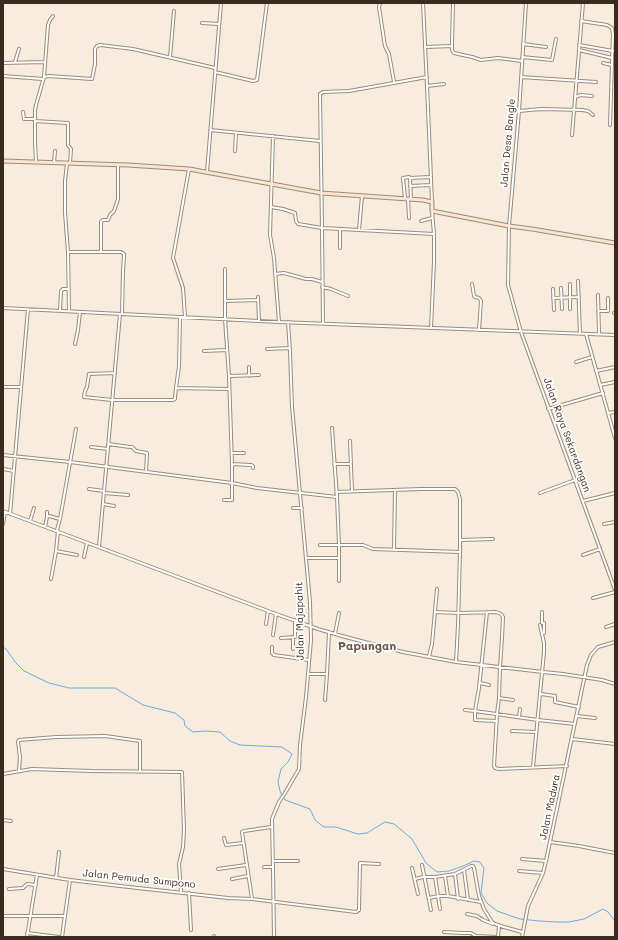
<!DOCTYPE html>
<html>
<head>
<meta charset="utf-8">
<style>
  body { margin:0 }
  #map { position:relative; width:618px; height:940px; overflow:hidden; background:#f8ecdc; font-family:Mali,sans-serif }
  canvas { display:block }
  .frame { position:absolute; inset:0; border:4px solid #3b2a1e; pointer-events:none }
</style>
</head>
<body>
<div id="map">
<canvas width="618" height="940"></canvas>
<div class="frame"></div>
</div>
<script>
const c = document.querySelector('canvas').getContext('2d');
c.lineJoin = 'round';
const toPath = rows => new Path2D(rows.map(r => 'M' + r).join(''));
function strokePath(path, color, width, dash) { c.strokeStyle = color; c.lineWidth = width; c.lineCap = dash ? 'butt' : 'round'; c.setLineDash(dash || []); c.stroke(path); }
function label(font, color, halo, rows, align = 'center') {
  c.font = font + ' Mali,sans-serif'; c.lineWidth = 3.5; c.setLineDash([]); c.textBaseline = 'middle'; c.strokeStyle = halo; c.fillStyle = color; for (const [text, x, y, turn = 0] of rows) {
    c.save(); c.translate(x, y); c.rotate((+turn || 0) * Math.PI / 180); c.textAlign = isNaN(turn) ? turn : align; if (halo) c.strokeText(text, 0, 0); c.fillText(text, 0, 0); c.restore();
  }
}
strokePath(toPath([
  [3,647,6,649,16,663,24,671,49,683,69,688,115,688,143,705,175,713,184,720,185,726,193,732,205,731,220,732,230,741,240,745,282,747,292,754,288,762,281,769,278,782,280,791,282,795],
  [284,798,285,800,310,809,315,820,324,827,336,827,358,834,367,833,385,822,394,824,412,839,426,863,437,872,449,871,463,866,474,861,480,862,484,868,481,893,487,903,497,911,520,919,539,921,557,922,569,922,584,919,603,909,608,912,615,921]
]), '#6faae0', 1);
const street = toPath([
  [381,3,380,3,379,7,384,40,385,46,389,54,394,82],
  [423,3,427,86,432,202],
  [453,3,452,42,452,50,454,53,472,57,481,60,498,58,522,61],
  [526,3,519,111,509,226,508,285,521,332,615,590],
  [581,21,607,25,612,28,613,35,612,58],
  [202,23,219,24],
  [523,44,546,47],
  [579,45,613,51],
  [425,47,452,46],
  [579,50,612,58,612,65,603,63],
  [170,57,174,11],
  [522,57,552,60,556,39],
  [15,62,19,49],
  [3,63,45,62],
  [215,72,253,81,257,80,267,3],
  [3,76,43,79],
  [44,77,48,25,50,20,53,16],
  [427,77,349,91,323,92,320,94,322,228,434,234,432,211],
  [521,77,596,82],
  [427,86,444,84],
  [575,97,581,95,592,96],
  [519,111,541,109,582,110,588,111,593,115],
  [23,112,24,119,35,119],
  [35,121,68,123,68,145,71,149,70,163],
  [610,125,612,65],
  [210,130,320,141],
  [572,135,583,3],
  [273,136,270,235,274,258,279,322],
  [235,151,236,133],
  [36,162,35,142,35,110,36,105,44,77,49,76,92,79,95,64,95,49,97,46,100,45,133,49,215,68],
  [54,163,55,151],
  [67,164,65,181,65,213,68,252],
  [207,172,221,3],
  [410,178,430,177],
  [410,186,431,185],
  [405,198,403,178,409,177,410,178,411,199],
  [408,199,409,218],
  [271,207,283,209,295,213,296,221,298,224,322,228,323,323],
  [421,221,432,218],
  [340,229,340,248],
  [359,230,362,196],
  [101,252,101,222,103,220,108,220,110,215,114,211,118,199,118,165],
  [225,269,225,319,229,376,232,464,232,483,257,488,337,497,339,545,363,545,373,549,460,552,458,625,456,662],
  [275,274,284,273,306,279,312,279,322,282],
  [578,281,580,334],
  [472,284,474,296,475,297,479,298,481,301,479,330],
  [570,284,570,309],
  [322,287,331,289,348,296],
  [561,288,562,309],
  [553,289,554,310],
  [598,295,599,334],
  [258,297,259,321],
  [553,298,579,297],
  [225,301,258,300],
  [3,308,279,322,615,335],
  [60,310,61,291,63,289,69,289],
  [69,311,68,252,121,252,124,254,124,257,123,270,122,314],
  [598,311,608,311,608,298],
  [614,313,615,313],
  [180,317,179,366,176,388,229,389],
  [185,317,183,288,173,258,189,169],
  [431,328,434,262,434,234],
  [586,334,615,438],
  [75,344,78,330,80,312],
  [267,349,290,348],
  [204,351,227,350],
  [576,362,592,357],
  [249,367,249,376],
  [596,371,615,367],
  [115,373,89,374,87,387,85,391,84,397,112,400,173,400,175,399,175,397,176,388],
  [229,376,259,375],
  [600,385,615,382],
  [3,387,21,387],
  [548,409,603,393],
  [608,413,615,412],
  [332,428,337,497],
  [350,441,352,491],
  [108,444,130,447,132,447,136,451,147,453,146,472],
  [91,447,108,449],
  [232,453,244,453],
  [3,455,70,462,232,483,232,500,224,500],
  [232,464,251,465,253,466,253,468],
  [334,464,351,464],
  [3,469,14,471],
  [89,489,104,491],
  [336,492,421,489,455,489,458,492,460,499,460,552],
  [104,493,128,495],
  [540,493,575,480],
  [583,501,615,493],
  [103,504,114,506],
  [293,508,302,508],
  [3,511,276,614,318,629,342,636,403,652,456,662,543,672,563,674,602,680,615,684],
  [47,512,47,517],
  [10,514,28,309],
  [30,521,34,508],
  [3,524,5,512],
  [604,524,615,522],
  [45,527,47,517,49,516,60,519],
  [57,530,60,519,76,429],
  [460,540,493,539],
  [320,545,339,545,339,581],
  [99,547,120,314],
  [394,550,395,490],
  [56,551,77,555],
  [583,555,600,549],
  [84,557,87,543],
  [306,558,339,558],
  [51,579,56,551,58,531],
  [593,598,615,592],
  [435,612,459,613,496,612,501,614,503,617,502,638,500,667,499,698,497,714,494,766,495,768,499,769,567,766],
  [487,612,479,688,475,711,538,720,575,724],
  [542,612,542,623,544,623,544,633],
  [266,624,268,611],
  [606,627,615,624],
  [335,634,339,613],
  [273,635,276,614],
  [281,638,295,637,295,620],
  [293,638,293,649],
  [272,647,272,653,274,655,309,660],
  [429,656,432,644,437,589],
  [308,674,327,674,329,632],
  [480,683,489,685],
  [541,694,555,696,555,702,579,707],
  [499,698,513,700],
  [325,700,327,674],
  [465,710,475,711,475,720,497,721],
  [577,716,595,718],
  [519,717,520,709],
  [512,731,536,732],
  [572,739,615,744],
  [533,767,544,652,544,643,540,625],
  [19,771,20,757,18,742,19,740,56,737,105,736,140,741,140,771],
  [3,774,32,769,92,771,182,772,184,830,183,847,179,864,181,892],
  [3,820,11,821],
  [224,838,226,845,243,843],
  [550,842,579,846,615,853],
  [522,859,546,861],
  [273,861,298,861],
  [422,865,431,910],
  [264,867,273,867],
  [412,868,418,894],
  [3,869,70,880,120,886,228,898,252,899,356,912,359,910,360,863,379,864],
  [218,869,246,865],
  [464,870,468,900],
  [519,871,543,873],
  [455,874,458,899],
  [445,876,448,896],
  [435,877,440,909],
  [56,878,59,852],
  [232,879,248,876],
  [415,879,423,877,435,877,455,874,471,866,473,866,474,868,479,896,484,909,492,922,495,924,504,927,522,932],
  [9,889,23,888,27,884,36,885],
  [189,893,191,930],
  [429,898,438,896,448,896,481,902],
  [252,899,242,832,244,831,271,827],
  [467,914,477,916,483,920,493,924],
  [3,916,65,916],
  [444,932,462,933,471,933,476,936],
  [27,933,59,937],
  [214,936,214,937],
  [27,937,37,875],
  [62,937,70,880],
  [274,937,273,870,272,819,279,802,285,793,299,769,300,745,306,697,311,640,310,602,292,407,290,352,288,322],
  [472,937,476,936,498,937],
  [498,937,499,926],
  [522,937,528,906,543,873,546,861,587,665,591,655,598,647,615,642]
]);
const secondary = toPath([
  [3,161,128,165,189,169,321,193,423,200,432,202,432,211,509,226,532,229,615,243]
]);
strokePath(street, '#9a8b7d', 4);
strokePath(secondary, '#9a8b7d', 5);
strokePath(street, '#fff', 2);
strokePath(secondary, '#fde4d1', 3);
label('10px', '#3b2a1e', '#fff', [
  ["Jalan Desa Bangle",508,143,-85],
  ["Jalan Raya Sekardangan",567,435,70],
  ["Jalan Majapahit",300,621,-91],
  ["Jalan Madura",550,807,-78],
  ["Jalan Pemuda Sumpono",139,879,6]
]);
label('bold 12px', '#6d5245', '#fff', [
  ["Papungan",367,646]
]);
</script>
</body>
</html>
